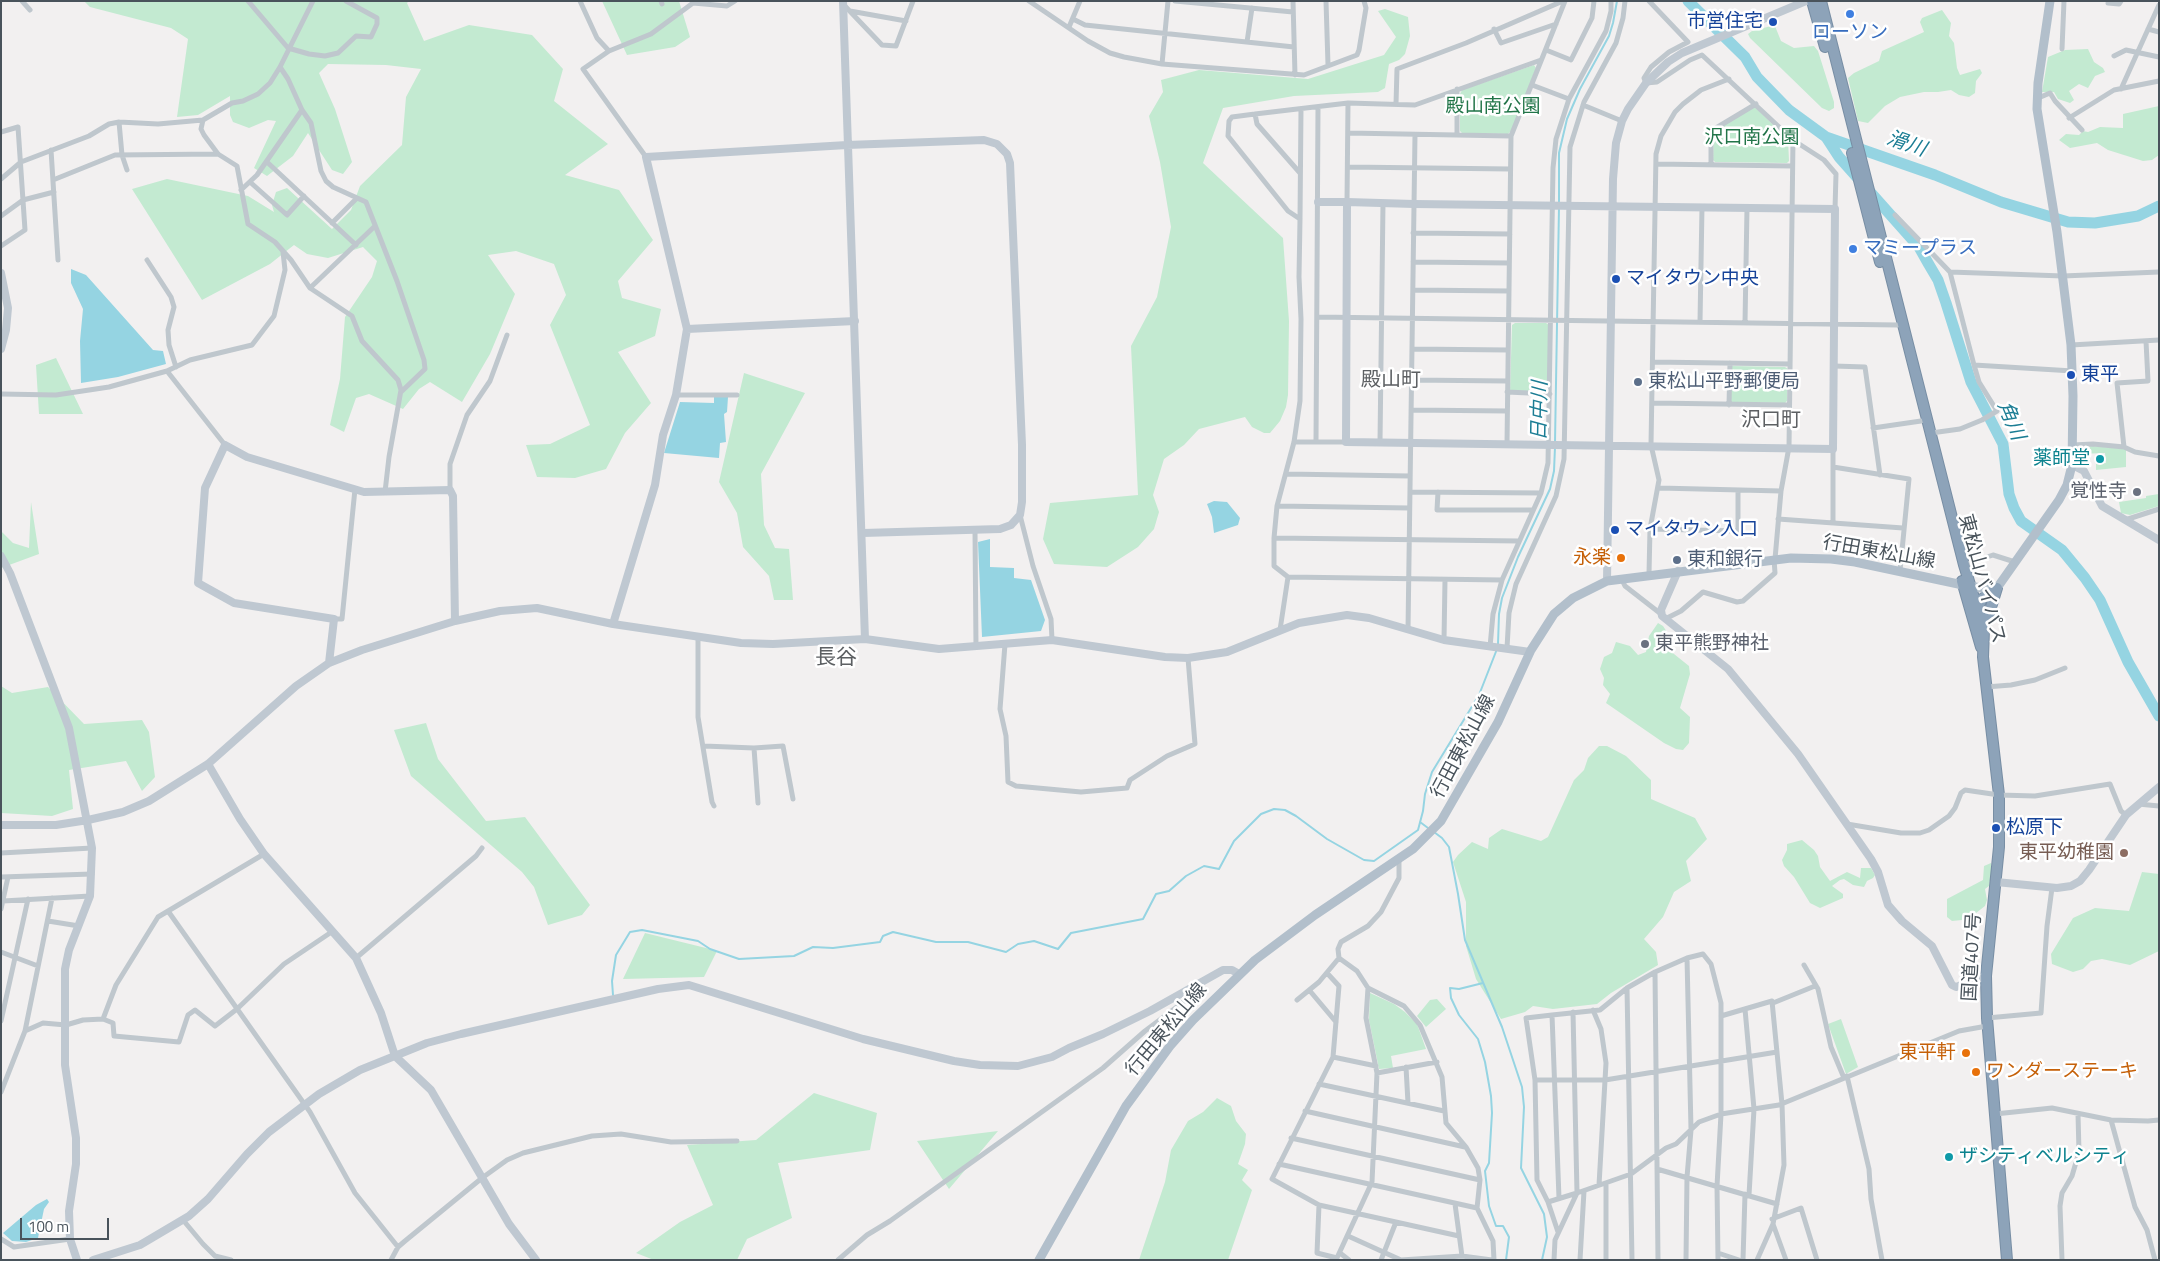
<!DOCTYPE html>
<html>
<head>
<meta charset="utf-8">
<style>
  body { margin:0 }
  #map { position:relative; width:2160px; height:1261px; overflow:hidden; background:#f2f0f0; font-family:"Titillium Web",sans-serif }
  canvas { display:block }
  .frame { position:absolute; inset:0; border:2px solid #49535b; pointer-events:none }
  .scale { position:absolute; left:20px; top:1218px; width:89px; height:22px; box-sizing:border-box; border:2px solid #49535b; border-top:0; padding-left:6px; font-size:15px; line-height:18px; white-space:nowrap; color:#49535b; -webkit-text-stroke:4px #fff; paint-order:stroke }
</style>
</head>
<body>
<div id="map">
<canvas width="2160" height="1261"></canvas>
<div class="frame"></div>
<div class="scale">100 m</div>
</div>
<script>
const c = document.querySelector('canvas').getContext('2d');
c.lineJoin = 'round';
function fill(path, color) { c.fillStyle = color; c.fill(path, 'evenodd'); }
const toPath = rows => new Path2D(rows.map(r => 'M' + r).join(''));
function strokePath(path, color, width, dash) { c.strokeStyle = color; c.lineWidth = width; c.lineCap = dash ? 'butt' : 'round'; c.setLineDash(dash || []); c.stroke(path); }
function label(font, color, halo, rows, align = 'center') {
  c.font = font + ' "Titillium Web","Noto Sans JP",sans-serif'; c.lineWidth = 5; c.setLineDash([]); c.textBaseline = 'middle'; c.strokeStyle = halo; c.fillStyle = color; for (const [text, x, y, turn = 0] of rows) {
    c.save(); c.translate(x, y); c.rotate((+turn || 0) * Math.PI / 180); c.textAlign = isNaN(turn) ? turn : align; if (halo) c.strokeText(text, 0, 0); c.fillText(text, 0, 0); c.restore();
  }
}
fill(toPath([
  [84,1,409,1,407,3,424,41,469,25,532,35,563,69,554,101,608,144,565,175,619,190,653,240,618,281,622,298,661,309,655,336,618,352,651,403,625,433,606,469,575,478,537,477,526,445,550,444,590,425,550,325,566,295,554,264,516,251,488,255,515,294,490,354,462,402,430,382,419,389,403,409,369,394,356,398,344,432,330,425,340,379,345,317,372,277,377,261,363,247,328,258,307,254,294,245,270,264,202,300,132,189,167,179,248,196,274,212,272,205,276,192,287,188,332,229,351,210,360,186,402,145,406,97,421,69,386,65,328,64,319,73,335,109,352,162,343,174,332,170,308,133,293,156,267,176,254,168,276,121,268,120,249,128,233,122,230,115,230,96,198,115,177,117,188,39,171,28,90,7],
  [602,1,679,1,690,37,675,47,627,55],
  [1385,9,1408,17,1410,36,1405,54,1399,60,1389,64,1385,88,1378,92,1294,96,1223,108,1203,163,1283,238,1289,321,1288,395,1286,407,1280,421,1270,433,1264,433,1252,427,1245,417,1199,429,1184,445,1164,459,1153,495,1159,512,1154,529,1138,547,1107,567,1054,564,1043,539,1050,503,1138,495,1131,346,1157,297,1171,227,1160,162,1149,116,1163,92,1161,80,1199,70,1308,79,1384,55,1396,37,1378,11],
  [1942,10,1951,23,1949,36,1954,43,1957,68,1960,75,1980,69,1982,73,1976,81,1975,93,1969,97,1959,95,1951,90,1938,92,1924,92,1900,97,1885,106,1868,123,1858,121,1848,78,1854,73,1879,61,1882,51,1924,32,1920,22,1922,18],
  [1771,26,1775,26,1781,41,1794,48,1814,46,1818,51,1834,102,1834,108,1829,111,1822,108,1750,38,1748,34,1752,31],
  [2088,49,2094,62,2103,68,2105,72,2095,76,2088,88,2079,84,2069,91,2074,100,2070,103,2058,99,2054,92,2042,92,2048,57,2065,50],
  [1534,65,1536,68,1512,130,1508,134,1462,133,1460,131,1460,94,1462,90],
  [2159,106,2159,155,2152,160,2143,161,2108,150,2097,143,2070,148,2059,140,2066,134,2079,135,2083,131,2088,132,2100,127,2123,128,2123,114],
  [1752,108,1756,108,1788,139,1789,161,1787,163,1715,162,1713,160,1714,131],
  [1515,323,1546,323,1549,325,1548,392,1510,391,1512,325],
  [56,358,83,414,39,414,36,365],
  [1731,366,1785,367,1788,369,1787,401,1785,403,1731,402],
  [744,373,805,393,761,474,764,525,775,548,789,549,793,600,774,600,769,576,743,547,737,513,719,482],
  [2093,446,2126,449,2126,467,2096,470,2096,464,2106,463,2105,453,2078,454,2077,447],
  [2159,494,2159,506,2130,515,2121,513,2119,502,2146,498,2146,496],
  [31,502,39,554,1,568,1,531,13,543,29,548],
  [1658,623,1663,626,1669,635,1669,650,1689,666,1690,674,1680,708,1690,717,1689,743,1683,750,1676,749,1664,743,1606,703,1610,694,1603,685,1604,678,1600,669,1604,657,1612,653,1616,642,1630,646,1638,655,1646,652,1649,636],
  [1,686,12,693,48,687,84,724,142,720,149,732,155,777,142,791,126,761,69,770,73,809,52,816,1,813],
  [426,723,438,759,486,821,525,817,590,905,582,915,548,925,534,887,522,872,411,776,394,730],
  [1599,746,1607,746,1626,756,1651,780,1651,799,1695,818,1707,839,1686,861,1691,881,1674,892,1663,917,1644,939,1656,952,1658,965,1611,993,1597,1004,1553,1009,1533,1006,1525,1012,1501,1019,1476,979,1466,946,1466,902,1453,862,1458,855,1472,842,1488,849,1489,838,1502,829,1541,841,1548,837,1574,780,1584,770,1588,758],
  [1802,840,1814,850,1818,856,1820,867,1830,881,1847,872,1860,878,1861,868,1871,868,1875,875,1873,878,1867,881,1864,887,1853,885,1844,879,1840,880,1832,886,1843,894,1843,898,1820,908,1810,903,1794,877,1784,866,1782,860,1787,850,1787,844],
  [1991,863,1991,875,1989,886,1985,889,1987,900,1985,906,1976,913,1967,915,1962,920,1952,921,1947,917,1947,899,1983,880,1984,866],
  [2142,872,2159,874,2159,951,2130,965,2102,959,2091,961,2083,969,2073,972,2052,964,2051,954,2073,918,2095,908,2129,911],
  [645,933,710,949,717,951,704,977,623,979],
  [1370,993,1394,1004,1405,1012,1417,1024,1426,1049,1391,1056,1393,1068,1379,1069,1369,1020],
  [1437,999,1446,1009,1426,1027,1417,1016,1430,1000],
  [1841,1019,1858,1067,1846,1074,1828,1024],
  [814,1093,877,1113,870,1150,778,1163,792,1218,747,1239,737,1260,654,1260,636,1253,680,1222,713,1205,687,1145,756,1140],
  [1217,1098,1231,1106,1236,1121,1246,1134,1245,1144,1238,1164,1248,1170,1242,1180,1252,1190,1228,1260,1139,1260,1165,1182,1171,1150,1188,1121,1203,1112],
  [998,1131,949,1189,917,1141]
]), '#c3ead1');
fill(toPath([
  [71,269,86,275,153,350,163,351,166,364,118,377,81,383,80,341,83,309,71,283],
  [714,397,728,397,727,412,724,414,726,442,720,443,719,458,664,453,680,402,714,403],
  [1214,501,1227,502,1240,518,1238,525,1214,533,1212,517,1207,504],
  [990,539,990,567,1014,568,1014,578,1031,580,1045,620,1041,631,982,637,978,542],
  [47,1199,49,1202,44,1209,38,1238,26,1242,12,1241,3,1233,36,1205]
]), '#95d4e2');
strokePath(toPath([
  [1559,202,1559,153,1567,119,1580,89,1609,36,1613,23,1617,1],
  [1555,442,1559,207],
  [1498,644,1499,614,1502,598,1518,557,1550,489,1554,471,1555,447],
  [1420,822,1428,828],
  [1434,832,1442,838,1449,847,1458,894,1465,940,1502,1027,1522,1087,1524,1107,1521,1168,1544,1214,1547,1237,1542,1260],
  [1483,983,1459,989,1450,988,1451,998,1459,1015,1478,1039,1485,1062,1491,1096,1492,1113,1489,1163,1485,1171,1489,1206,1496,1226,1503,1226,1509,1237,1506,1260],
  [613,995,612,981,616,955,630,932,642,930,698,941,710,949,739,959,794,956,813,947,833,948,880,942,883,936,893,932,936,942,968,942,1006,952,1018,944,1034,941,1058,949,1071,933,1143,919,1156,894,1169,891,1186,876,1204,866,1219,869,1234,841,1261,814,1274,809,1285,810,1296,816,1327,839,1364,860,1374,861,1418,830,1423,811,1425,794,1432,772,1479,695,1497,649]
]), '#95d4e2', 2);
strokePath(toPath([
  [1688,1,1745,57,1757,77,1789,110,1826,137,1935,175,2001,202,2068,222,2095,223,2138,216,2159,206],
  [1826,137,1839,157,1919,247,1928,263,1938,280,1946,303,1971,382,2003,444,2009,494,2014,508,2021,521,2062,550,2085,578,2100,600,2128,662,2159,716]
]), '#95d4e2', 11);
const highway = toPath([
  [1812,1,1825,47],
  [1821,1,1964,565,1984,630,1983,657,1999,795,1999,847,1986,976,1987,1018,2007,1260],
  [1852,153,1880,262],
  [1962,581,1981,647],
  [1976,610,1982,599,1997,588],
  [1984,630,1997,588]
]);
strokePath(highway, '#788ea4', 12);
strokePath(toPath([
  [22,1,30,10],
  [248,1,288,48,309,54,325,56,338,53,356,36,371,37,377,24,377,18,346,1],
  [580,1,597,38,609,51],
  [661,1,662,4],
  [1029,1,1088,41,1110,53,1124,57,1162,64,1304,75,1357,55,1359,50,1366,8,1364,1],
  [1175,1,1293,12],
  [1293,1,1295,75],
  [1326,1,1328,65],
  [1649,1,1688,42,1669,52,1651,67,1644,78,1646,83,1657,82,1690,60,1702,55,1793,140,1824,160,1836,174,1835,209],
  [2108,3,2119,4,2121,1],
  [843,4,882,45,896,46,913,1],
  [850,11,906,21],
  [1073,19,1085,25,1294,47],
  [1069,27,1080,1],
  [1494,29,1501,43,1556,24],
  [2148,29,2159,32],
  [1247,42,1252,8],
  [2062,49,2064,1],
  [1546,50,1571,60,1592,18,1594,1],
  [2114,56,2126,50,2159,57],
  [1162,64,1168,1],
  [280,67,288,79,302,110,311,123,321,171,326,181,333,187,366,202,397,281,424,360,425,369,401,392],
  [1532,85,1569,99],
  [2121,89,2159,5],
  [2036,99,2050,93,2055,101,2082,130],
  [1396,104,1397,69,1466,43,1563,1],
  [1583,105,1622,121],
  [1255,114,1257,124,1300,173],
  [2069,118,2114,90,2159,81],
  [203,120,201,129,204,135,218,154,237,166,248,224,275,242,291,260,310,288,352,316,362,341,398,380,401,390,389,457,385,492],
  [119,122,122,155,127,170],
  [1,132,18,127,25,230,1,246],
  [1348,133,1511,136],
  [1457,135,1457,89],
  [51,150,58,260],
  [646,157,583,69,609,51,651,34,693,3,727,6,735,1],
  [267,162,356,245],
  [1656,164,1792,166],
  [1711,165,1711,131,1756,104],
  [1348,167,1510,169],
  [1,179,21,162,89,136,109,124,119,122,158,124,203,120,232,103,243,101,258,94,270,83,280,67,313,1],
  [53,180,115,155,218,154],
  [250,182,287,215,304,196],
  [241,190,257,175,302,110],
  [1347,202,1348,103],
  [1895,215,1950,272,1974,365,2073,371],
  [1,216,23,200,54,192],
  [1300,219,1301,109],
  [332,223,357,198],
  [1413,233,1510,234],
  [147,260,171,297,174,307,168,330,169,345,176,367],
  [1413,262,1509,263],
  [1950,272,2063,276,2159,272],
  [310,288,375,226],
  [1413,290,1509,291],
  [1317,317,1898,325],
  [1700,322,1702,207],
  [1745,323,1747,208],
  [2146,341,2148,381,2117,383,2124,447,2135,452,2159,456],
  [2071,345,2159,340],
  [1412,349,1508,350],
  [1653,362,1790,364],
  [1834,366,1865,367,1880,475],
  [167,371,225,445],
  [1412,380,1507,381],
  [1507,392,1550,394],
  [1,394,56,395,109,387,167,371,190,360,252,345,274,316,285,270,283,252],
  [676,395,737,395],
  [1653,403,1789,405],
  [1729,405,1730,363],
  [1411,410,1507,411],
  [1873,428,1921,421],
  [1931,433,1960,429,1982,420,1997,411,1979,382,1974,365],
  [1294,442,1346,442],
  [1316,442,1318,107],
  [1380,442,1383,203],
  [1507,444,1511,136,1565,1],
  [2073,445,2093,444,2124,447],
  [1833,467,1909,479,1900,571],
  [1286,474,1410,476],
  [1659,488,1781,491],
  [450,490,450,464,467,415,490,381,507,335],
  [1410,492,1541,493],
  [1438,492,1437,510,1533,510],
  [1277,506,1409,508],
  [1020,515,1033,566,1051,619,1052,640],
  [1778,519,1903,528],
  [2125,520,2159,509],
  [1833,523,1833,449],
  [1650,529,1738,531,1738,490],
  [975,531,976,647],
  [1274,538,1519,541],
  [1775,559,1781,491,1789,447,1793,140],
  [1964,565,1993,555,2015,562],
  [1649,574,1650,529,1659,480,1651,445,1656,154,1661,136,1675,112,1683,104,1701,90,1729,79],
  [1288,577,1502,580],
  [1621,578,1625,586,1661,614],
  [334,619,342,619,355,489],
  [1665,619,1681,611,1703,592,1737,602,1743,601,1775,573,1774,559],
  [1280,630,1288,577,1274,566,1274,538,1277,506,1294,442,1300,401,1301,319,1299,277,1300,219,1288,211,1228,136,1229,121,1232,117,1255,114,1348,103,1415,105,1541,60],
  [1408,630,1415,135],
  [698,637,698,717,712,802,714,806],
  [1444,640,1445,580],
  [1005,644,1000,709,1006,736,1008,782,1016,786,1081,792,1127,788,1130,780,1167,756,1195,744,1188,658],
  [1490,647,1493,614,1502,580,1541,493,1548,463,1553,168,1556,139,1569,99,1606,31,1611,11,1611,1],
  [1507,648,1509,613,1516,584,1556,496,1564,459,1570,147,1584,102,1616,43,1623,18,1625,1],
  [1986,687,2011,685,2035,680,2065,668],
  [704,746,754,748,758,803],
  [754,748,783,746,793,799],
  [2138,804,2159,806],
  [1847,824,1901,833,1920,833,1929,830,1949,816,1955,808,1961,793,1965,790,1999,795,2035,796,2110,784,2121,811,2126,815],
  [1,853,92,848],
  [1,877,92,874],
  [3,901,90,896],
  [1,909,8,877],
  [168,911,310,1112,355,1193,398,1247],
  [48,921,79,926],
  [1,952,38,966],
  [356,958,476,856,482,848],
  [1687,958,1691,1129],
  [1804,965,1818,989,1831,1047,1844,1078],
  [1655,972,1658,1260],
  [1327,973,1339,986,1333,1057,1272,1179,1319,1205,1459,1236],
  [1627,988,1632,1260],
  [1310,991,1336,1022],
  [1297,1000,1319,982,1339,958],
  [1773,1003,1815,986],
  [1745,1009,1754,1109,1749,1195],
  [1593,1010,1601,1029,1606,1063,1599,1185],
  [1552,1015,1526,1018,1535,1080,1537,1180,1548,1202,1558,1232],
  [1721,1016,1772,1001,1782,1104,1784,1165,1773,1224,1757,1260],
  [1987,1018,2041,1013,2047,926,2052,888],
  [103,1019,116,985,158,917,264,854],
  [1,1021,28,899],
  [25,1031,43,1023,66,1025,83,1020,103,1019,113,1023,114,1036,179,1042,188,1015,195,1010,215,1026,237,1009,284,964,333,931],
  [1333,1057,1376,1066],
  [1406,1067,1408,1103],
  [1377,1073,1437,1062],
  [1847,1076,1869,1169,1871,1199,1882,1260],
  [1535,1080,1605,1080,1777,1052],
  [1319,1084,1444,1111],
  [1,1092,25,1031,52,898],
  [1305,1111,1465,1147],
  [1995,1114,2052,1108,2111,1120,2148,1121,2159,1120],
  [2111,1120,2135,1207,2147,1230,2155,1260],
  [1291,1138,1480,1180],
  [1279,1164,1477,1208,1480,1180,1478,1168,1466,1147,1446,1123,1442,1077,1420,1025,1404,1006,1368,988,1357,971,1339,958,1338,949,1341,942,1368,926,1381,912,1399,878,1399,859],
  [1657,1169,1777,1204],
  [1606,1183,1606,1260],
  [1559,1198,1552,1015,1600,1010,1627,988,1655,972,1687,958,1703,954,1711,964,1721,1003,1721,1114,1717,1186,1718,1260],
  [1548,1202,1577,1193,1573,1012],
  [1455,1204,1462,1256,1492,1260],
  [1319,1205,1317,1253,1337,1258],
  [1477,1208,1493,1241,1494,1260],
  [1772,1219,1801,1208,1817,1260],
  [183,1220,203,1244,215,1256,231,1260],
  [1773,1224,1786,1260],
  [1348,1236,1401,1260,1462,1256],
  [1,1239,14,1247,70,1239],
  [1340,1253,1349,1260],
  [1718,1253,1739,1260],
  [391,1260,398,1247,405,1241,482,1178,507,1160,523,1153,592,1136,621,1134,671,1142,737,1141],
  [838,1260,867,1235,890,1221,1103,1068,1145,1031,1194,994,1199,990,1200,983],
  [1336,1260,1372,1182,1377,1073,1366,1018,1368,988],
  [1381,1260,1396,1222],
  [1554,1260,1555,1240,1577,1193,1631,1174,1666,1148,1676,1144,1699,1122,1721,1114,1779,1105,1959,1031,1987,1026],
  [1580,1260,1584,1191],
  [1686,1260,1687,1177,1691,1130],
  [1743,1260,1745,1194],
  [2062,1260,2060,1206,2062,1193,2072,1176,2079,1152,2078,1114]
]), '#bfc7cd', 5);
strokePath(toPath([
  [843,1,865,639],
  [1318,202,1347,202,1414,204,1835,209,1833,449,1346,442,1347,202],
  [1,273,8,308,6,330,1,349],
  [687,329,855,321],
  [2072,465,2084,471,2102,506,2159,540],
  [1,556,10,573,69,728,92,848,90,896,69,950,65,969,65,1065,76,1138,76,1164,69,1211,70,1239,77,1260],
  [1678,571,1661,610,1662,616,1728,669,1798,754,1871,859,1878,872,1888,905,1902,921,1932,946,1952,985,1956,987,1986,976],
  [1607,581,1613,179,1616,143,1622,121,1628,109,1646,83,1668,62,1682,53,1806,1],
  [613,624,655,485,663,435,676,395,687,329,646,157,847,145,984,140,997,144,1007,154,1010,163,1022,445,1022,502,1020,515,1011,525,1000,529,863,533],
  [329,663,334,619,234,603,198,583,205,488,225,445,247,457,364,492,450,490,453,496,455,621],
  [208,764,240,819,264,854,356,958,381,1013,395,1056,431,1090,509,1224,536,1260],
  [1,825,56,825,88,820,123,812,149,801,208,764,296,686,329,663,362,650,455,621,500,611,537,608,613,624,741,643,773,644,865,639,939,649,1052,640,1165,657,1188,658,1227,652,1299,623,1347,615,1369,618,1444,640,1530,652],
  [1996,882,2057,888,2071,886,2080,881,2089,870,2126,815,2159,787],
  [93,1260,140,1245,189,1216,208,1199,247,1154,269,1132,319,1094,360,1070,427,1043,461,1034,658,989,689,985,863,1039,954,1061,980,1065,1018,1066,1052,1057,1069,1048,1103,1034,1150,1011,1223,970,1232,970,1239,974]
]), '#bfc8d1', 8);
strokePath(toPath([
  [1039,1260,1126,1106,1170,1046,1193,1020,1255,960,1315,915,1413,849,1441,821,1498,722,1531,650,1554,614,1573,598,1607,581,1791,558,1831,559,1855,562,1963,585,1988,589,1997,588,2059,500,2067,485,2072,465,2073,396,2071,345,2057,232,2037,109,2038,83,2050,1]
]), '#b2bfcb', 9);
strokePath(highway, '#8da3b9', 10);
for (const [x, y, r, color] of [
  [1850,14,5,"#3f7fe0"],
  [1773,22,5,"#1a4fb4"],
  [1853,249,5,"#3f7fe0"],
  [1616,279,5,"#1a4fb4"],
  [2071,375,5,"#1a4fb4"],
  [1638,382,5,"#5c6f8a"],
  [2100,459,5,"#0f9aa8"],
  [2137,492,5,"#6b7280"],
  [1615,530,5,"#1a4fb4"],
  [1621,558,5,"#e8710a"],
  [1677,560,5,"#5c6f8a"],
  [1645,644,5,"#6b7280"],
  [1996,828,5,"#1a4fb4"],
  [2124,853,5,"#8d6e63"],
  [1966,1053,5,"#e8710a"],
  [1976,1072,5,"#e8710a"],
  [1949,1157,5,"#0f9aa8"]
]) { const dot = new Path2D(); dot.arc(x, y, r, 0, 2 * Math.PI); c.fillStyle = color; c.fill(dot); strokePath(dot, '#fff', 2); }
label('19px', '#164399', '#fff', [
  ["市営住宅",1763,22,"right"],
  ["マイタウン中央",1626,279],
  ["東平",2081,375],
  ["マイタウン入口",1625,530],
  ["松原下",2006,828]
], 'left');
label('19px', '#366cbe', '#fff', [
  ["ローソン",1850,33],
  ["マミープラス",1863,249,"left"]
]);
label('19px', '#227549', '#fff', [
  ["殿山南公園",1493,107],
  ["沢口南公園",1752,138]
]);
label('19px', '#4e5e75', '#fff', [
  ["東松山平野郵便局",1648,382],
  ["東和銀行",1687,560]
], 'left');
label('19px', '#0d838f', '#fff', [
  ["薬師堂",2090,459],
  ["ザシティベルシティ",1959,1157,"left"]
], 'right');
label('19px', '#5b616d', '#fff', [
  ["覚性寺",2127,492],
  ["東平熊野神社",1655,644,"left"]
], 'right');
label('19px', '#49535b', '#fff', [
  ["行田東松山線",1879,553,10],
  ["東松山バイパス",1981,579,75],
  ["行田東松山線",1464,747,-62],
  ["国道407号",1973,957,-87],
  ["行田東松山線",1167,1030,-50]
]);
label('19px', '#c56008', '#fff', [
  ["永楽",1611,558],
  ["東平軒",1956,1053],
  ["ワンダーステーキ",1986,1072,"left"]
], 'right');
label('19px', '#785e54', '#fff', [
  ["東平幼稚園",2114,853]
], 'right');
label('italic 20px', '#1b7d94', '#fff', [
  ["滑川",1906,145,19],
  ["日中川",1541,411,-89],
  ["角川",2010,421,67]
]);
label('20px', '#5d6063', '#fff', [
  ["殿山町",1391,381],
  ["沢口町",1771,421]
]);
label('21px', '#5d6063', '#fff', [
  ["長谷",836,659]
]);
</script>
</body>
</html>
